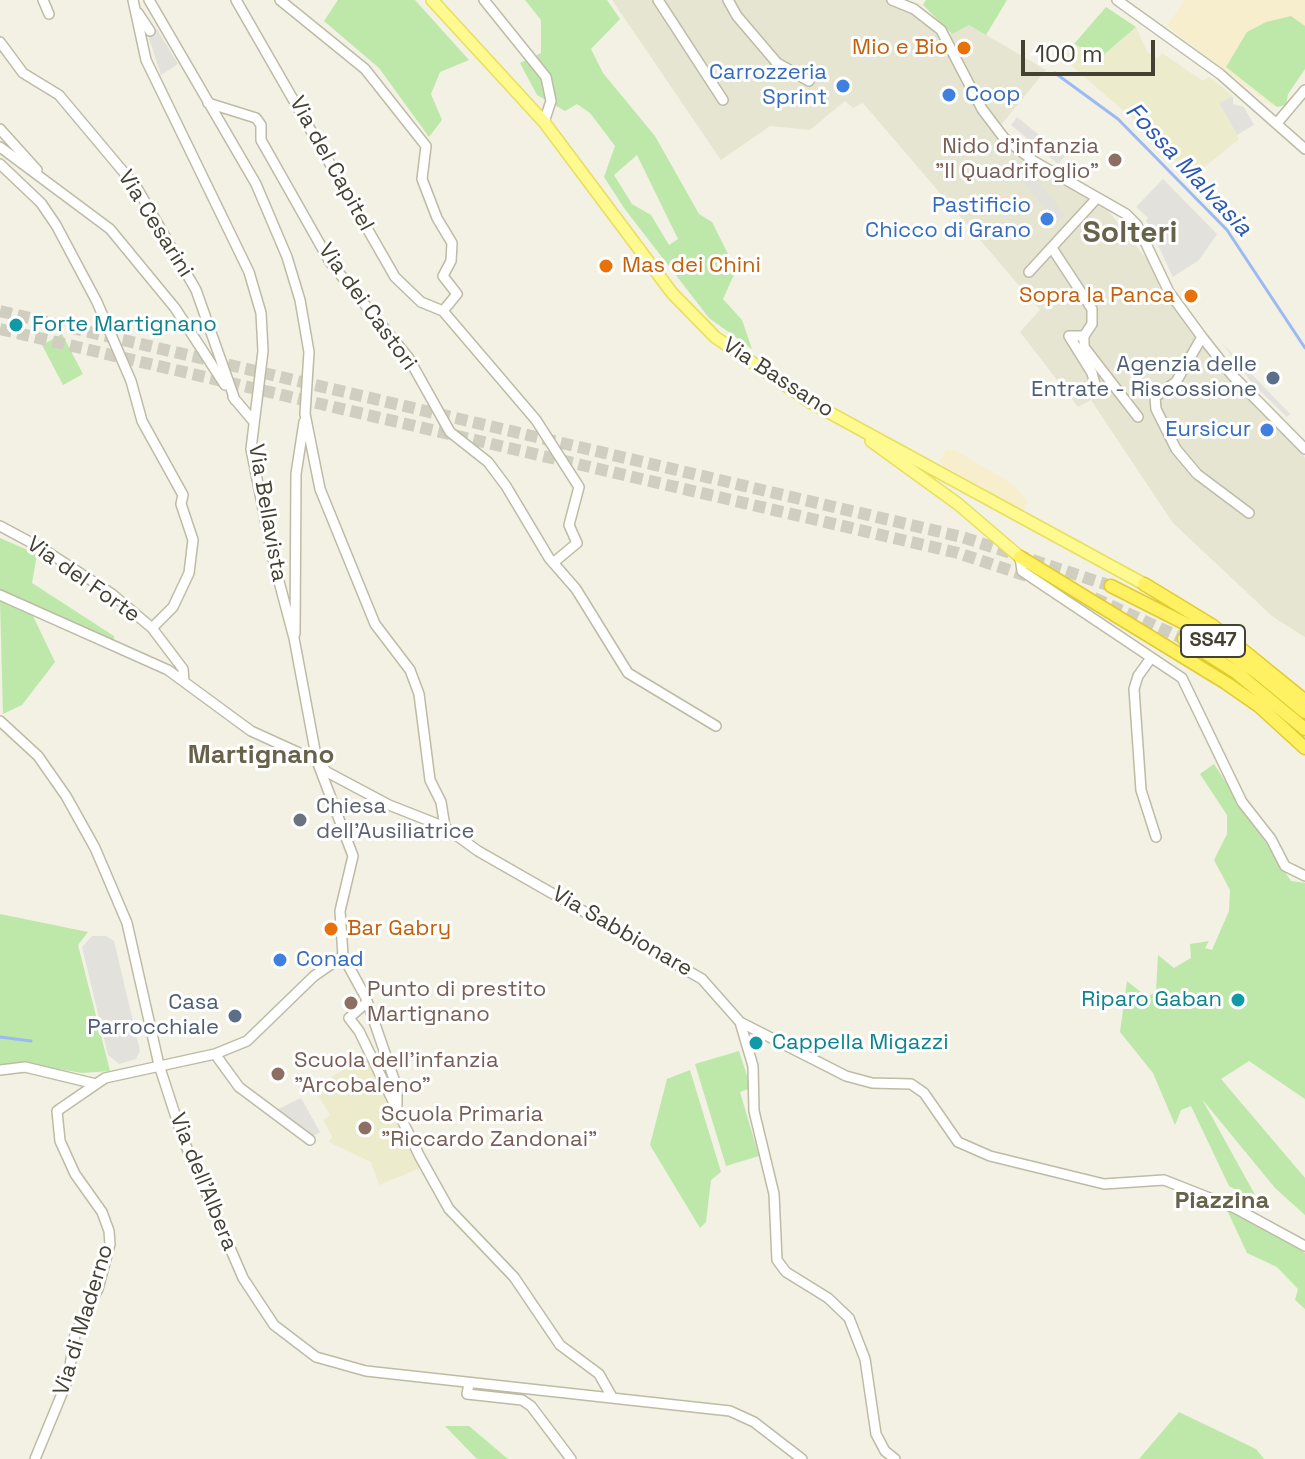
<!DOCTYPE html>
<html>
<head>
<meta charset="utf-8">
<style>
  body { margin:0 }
  #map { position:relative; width:1305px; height:1459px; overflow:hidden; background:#f2f1e3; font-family:"Space Grotesk",sans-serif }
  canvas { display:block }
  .scale { position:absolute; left:1021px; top:40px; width:134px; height:36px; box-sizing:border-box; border:4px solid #444133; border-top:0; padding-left:10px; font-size:24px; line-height:28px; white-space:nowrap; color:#444133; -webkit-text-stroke:6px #fff; paint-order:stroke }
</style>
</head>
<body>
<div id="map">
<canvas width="1305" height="1459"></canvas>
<div class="scale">100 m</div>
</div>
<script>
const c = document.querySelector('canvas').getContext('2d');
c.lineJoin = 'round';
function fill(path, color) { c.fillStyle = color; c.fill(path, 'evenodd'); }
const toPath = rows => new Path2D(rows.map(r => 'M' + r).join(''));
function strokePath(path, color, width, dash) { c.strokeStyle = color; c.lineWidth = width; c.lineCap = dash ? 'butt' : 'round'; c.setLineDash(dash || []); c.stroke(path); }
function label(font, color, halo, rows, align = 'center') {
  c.font = font + ' "Space Grotesk",sans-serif'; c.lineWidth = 6; c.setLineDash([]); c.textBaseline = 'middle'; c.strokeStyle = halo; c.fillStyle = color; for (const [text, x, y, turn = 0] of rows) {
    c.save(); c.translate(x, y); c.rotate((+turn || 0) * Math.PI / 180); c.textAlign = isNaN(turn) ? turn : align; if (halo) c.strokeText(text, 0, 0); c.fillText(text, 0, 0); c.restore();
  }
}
fill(toPath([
  [612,0,899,0,935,28,950,34,969,25,1046,70,996,131,1027,160,1106,208,1305,458,1305,637,1272,616,1173,523,1091,400,1078,407,1020,332,1040,310,863,103,853,108,845,101,810,130,770,126,721,160]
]), '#e6e5d1');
fill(toPath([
  [1185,0,1305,0,1305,69,1288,94,1286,105,1272,106,1167,26],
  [946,450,955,450,1013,484,1028,503,1023,511,939,463]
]), '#f6eecd');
fill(toPath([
  [1136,27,1147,52,1158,58,1162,53,1203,81,1209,77,1214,80,1233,96,1219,103,1239,139,1191,178,1157,140,1064,59,1074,44,1101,57],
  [364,1057,397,1113,420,1168,379,1185,371,1162,329,1142,332,1136,323,1120,330,1115,314,1088]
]), '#ecebcc');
fill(toPath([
  [338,0,415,0,469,60,440,72,431,94,442,120,429,137,379,68,324,21],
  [525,0,607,0,620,19,591,49,603,73,655,136,699,214,712,222,736,270,723,299,742,320,752,349,709,318,624,208,604,177,615,146,590,113,577,104,565,111,537,95,520,63,541,53,541,20],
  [637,155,678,239,669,245,651,215,632,204,614,175],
  [926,0,1007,0,986,35,969,25,952,34,923,5],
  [1106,7,1136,27,1101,57,1074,44],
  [1291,16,1305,26,1305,69,1288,94,1286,105,1277,107,1226,67,1247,32,1266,22],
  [62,334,83,374,63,385,42,345],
  [0,538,37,554,32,583,114,636,114,640,0,591],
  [0,601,33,616,55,662,22,705,3,714],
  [1214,764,1291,881,1305,883,1305,1099,1249,1061,1221,1079,1305,1178,1305,1215,1275,1188,1202,1099,1259,1202,1229,1186,1191,1106,1181,1110,1175,1125,1153,1073,1120,1032,1127,981,1147,997,1156,992,1158,955,1174,968,1191,958,1190,944,1209,941,1205,948,1212,950,1229,911,1230,890,1214,860,1227,834,1227,815,1200,774],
  [0,914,88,932,78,945,110,1071,82,1073,33,1065,0,1067],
  [739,1051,751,1088,740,1092,759,1156,726,1166,695,1064],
  [690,1070,721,1172,711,1180,706,1222,700,1228,650,1145,667,1079],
  [1227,1210,1286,1238,1305,1253,1305,1309,1295,1300,1298,1289,1277,1267,1247,1253],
  [1179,1412,1256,1449,1264,1459,1139,1459],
  [445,1426,469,1426,508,1459,477,1459]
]), '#bde8aa');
fill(toPath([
  [157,29,178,64,161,75,148,35],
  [1233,96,1233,104,1244,107,1254,125,1237,135,1219,103],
  [1017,117,1065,156,1058,164,1011,125],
  [1016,160,1029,169,1065,215,1056,222,1011,165],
  [1163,179,1217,234,1199,260,1173,277,1146,220,1148,218,1136,207],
  [1222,343,1290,414,1287,417,1252,383],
  [92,936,106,936,114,941,140,1051,136,1059,119,1064,108,1055,82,947],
  [301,1098,320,1132,312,1137,278,1109]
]), '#e2e1dc');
strokePath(toPath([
  [1055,73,1118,119,1227,230,1305,348],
  [0,1037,31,1041]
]), '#9cbaf2', 3);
strokePath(toPath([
  [0,311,962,537,1111,586],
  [0,329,958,553,1069,590],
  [1094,598,1184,639]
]), '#cfcec0', 12, [12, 6]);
const minor = toPath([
  [43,0,49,14],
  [133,0,146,60,249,272,261,313,263,351,251,449,273,559,294,638,317,761,353,856,340,911,343,956,366,998,397,1088,397,1105],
  [149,0,256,184,287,257,300,300,309,352,305,414,320,489,375,624,410,670,419,694,430,780,441,802,445,827],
  [236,0,395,277,421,302,443,311,536,420,579,487,569,525,577,543,553,563],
  [280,0,365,69,426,146,422,179,437,218,452,243,451,261,443,276,457,294,443,311],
  [484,0,546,77,551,101,544,122],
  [658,0,723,100],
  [728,0,737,16,777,63,809,81],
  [892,0,914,9,941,30,982,109,1004,138,1035,162,1126,214,1137,225,1169,292,1202,337,1232,375,1305,449],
  [1117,0,1220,74,1305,149],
  [138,13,150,31],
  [0,42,23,73,59,95,137,188,196,290,235,400],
  [208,103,256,118,261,125,261,140,330,262,408,357,450,432,488,462,506,486,549,558,576,589,628,673,716,726],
  [1277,123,1305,90],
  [0,129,37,170],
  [0,147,110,229,175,308,225,385],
  [0,164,41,203,56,225,97,302,131,381,142,421,183,495,181,504,193,540,189,573,173,607,152,628],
  [1052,248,1092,309,1092,324,1084,336,1084,347,1138,417],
  [1029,272,1097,198],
  [1084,336,1069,336,1092,373,1096,388],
  [1202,337,1176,382,1155,397,1156,409,1176,449,1197,474,1249,513],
  [233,397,254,422],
  [0,526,43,549,112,594,152,628,183,669,184,681],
  [1020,557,1022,571,1182,678,1242,802,1271,839,1285,866,1305,876],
  [0,595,168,670,251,731,317,761,327,772,389,805,445,827,478,851,702,979,740,1022,753,1066,754,1111,774,1194,777,1260,786,1272,828,1298,849,1318,865,1359,876,1434,885,1451,895,1459],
  [295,634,296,474,304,422],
  [1151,658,1138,676,1134,689,1141,790,1156,837],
  [0,721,38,756,66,796,95,848,127,923,159,1065,183,1139,243,1278,274,1325,316,1357,366,1371,730,1411,754,1422,802,1459],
  [366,1003,349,1018,359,1031,420,1157,449,1209,514,1277,560,1345,599,1374,612,1397],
  [740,1022,846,1076,872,1083,911,1084,924,1093,958,1142,990,1156,1104,1184,1164,1180,1235,1208,1305,1246],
  [215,1054,239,1087,310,1140],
  [0,1070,25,1067,96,1084],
  [469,1384,467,1394,522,1400,531,1406,571,1459],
  [35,1459,68,1379,75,1334,98,1289,110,1244,109,1231,102,1212,75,1174,60,1141,57,1111,105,1078,215,1054,247,1041,314,976,343,956]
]);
const major = toPath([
  [432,0,544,122,672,293,715,337,810,402,1144,584],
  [871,441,958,504,1020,557]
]);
const highway = toPath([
  [1020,557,1226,683,1259,706,1305,748],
  [1144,584,1213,626,1303,699],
  [1111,586,1194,628,1259,674,1305,712],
  [1184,639,1237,673,1305,729]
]);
strokePath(minor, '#bebba5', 12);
strokePath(major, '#e7df5d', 14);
strokePath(highway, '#e1cb2e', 15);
strokePath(minor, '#fff', 9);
strokePath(major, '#fffa8f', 11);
strokePath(highway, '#fff161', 12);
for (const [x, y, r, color] of [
  [964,48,8,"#e8710a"],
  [843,86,8,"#3f7fe0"],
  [949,95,8,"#3f7fe0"],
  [1115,160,8,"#8d6e63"],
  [1047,219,8,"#3f7fe0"],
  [606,266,8,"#e8710a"],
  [1191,296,8,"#e8710a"],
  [16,325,8,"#0f9aa8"],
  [1273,378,8,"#5c6f8a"],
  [1267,430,8,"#3f7fe0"],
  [300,820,8,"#6b7280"],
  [331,929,8,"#e8710a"],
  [280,960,8,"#3f7fe0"],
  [1238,1000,8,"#0f9aa8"],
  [351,1003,8,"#8d6e63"],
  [235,1016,8,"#5c6f8a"],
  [756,1043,8,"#0f9aa8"],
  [278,1074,8,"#8d6e63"],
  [365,1128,8,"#8d6e63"]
]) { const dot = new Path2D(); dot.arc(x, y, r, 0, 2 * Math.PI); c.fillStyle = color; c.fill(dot); strokePath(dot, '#fff', 3); }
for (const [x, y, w] of [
  [1213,641,64]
]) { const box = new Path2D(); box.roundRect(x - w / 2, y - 16, w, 32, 6); c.fillStyle = '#fff'; c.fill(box); strokePath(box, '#444133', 2); }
label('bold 20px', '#444133', null, [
  ["SS47",1213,641]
]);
label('22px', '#c56008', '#fff', [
  ["Mio e Bio",948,48],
  ["Mas dei Chini",622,266,"left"],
  ["Sopra la Panca",1175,296],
  ["Bar Gabry",347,929,"left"]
], 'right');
label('22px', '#366cbe', '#fff', [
  ["Carrozzeria",827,73],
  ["Sprint",827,98],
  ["Coop",965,95,"left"],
  ["Pastificio",1031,206],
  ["Chicco di Grano",1031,231],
  ["Eursicur",1251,430],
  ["Conad",296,960,"left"]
], 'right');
label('22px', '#785e54', '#fff', [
  ["Nido d'infanzia",1099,147,"right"],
  ["\"Il Quadrifoglio\"",1099,172,"right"],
  ["Punto di prestito",367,990],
  ["Martignano",367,1015],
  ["Scuola dell'infanzia",294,1061],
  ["\"Arcobaleno\"",294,1086],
  ["Scuola Primaria",381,1115],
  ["\"Riccardo Zandonai\"",381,1140]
], 'left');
label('22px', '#444133', '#fff', [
  ["Via del Capitel",331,164,61],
  ["Via Cesarini",155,224,58],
  ["Via dei Castori",367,307,54],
  ["Via Bassano",778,378,33],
  ["Via Bellavista",267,513,80],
  ["Via del Forte",83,580,35],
  ["Via Sabbionare",622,932,30],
  ["Via dell'Albera",203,1182,68],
  ["Via di Maderno",84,1320,-73]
]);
label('22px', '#0d838f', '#fff', [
  ["Forte Martignano",32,325],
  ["Riparo Gaban",1222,1000,"right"],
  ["Cappella Migazzi",772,1043]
], 'left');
label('22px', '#4e5e75', '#fff', [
  ["Agenzia delle",1257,365],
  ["Entrate - Riscossione",1257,390],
  ["Casa",219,1003],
  ["Parrocchiale",219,1028]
], 'right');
label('22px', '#5b616d', '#fff', [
  ["Chiesa",316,807],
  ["dell'Ausiliatrice",316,832]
], 'left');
label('italic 24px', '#2a58b2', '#fff', [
  ["Fossa Malvasia",1188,170,47]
]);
label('bold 24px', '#67624a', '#fff', [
  ["Piazzina",1222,1201]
]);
label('bold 26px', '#67624a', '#fff', [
  ["Martignano",261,756]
]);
label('bold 30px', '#67624a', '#fff', [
  ["Solteri",1130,234]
]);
</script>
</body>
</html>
